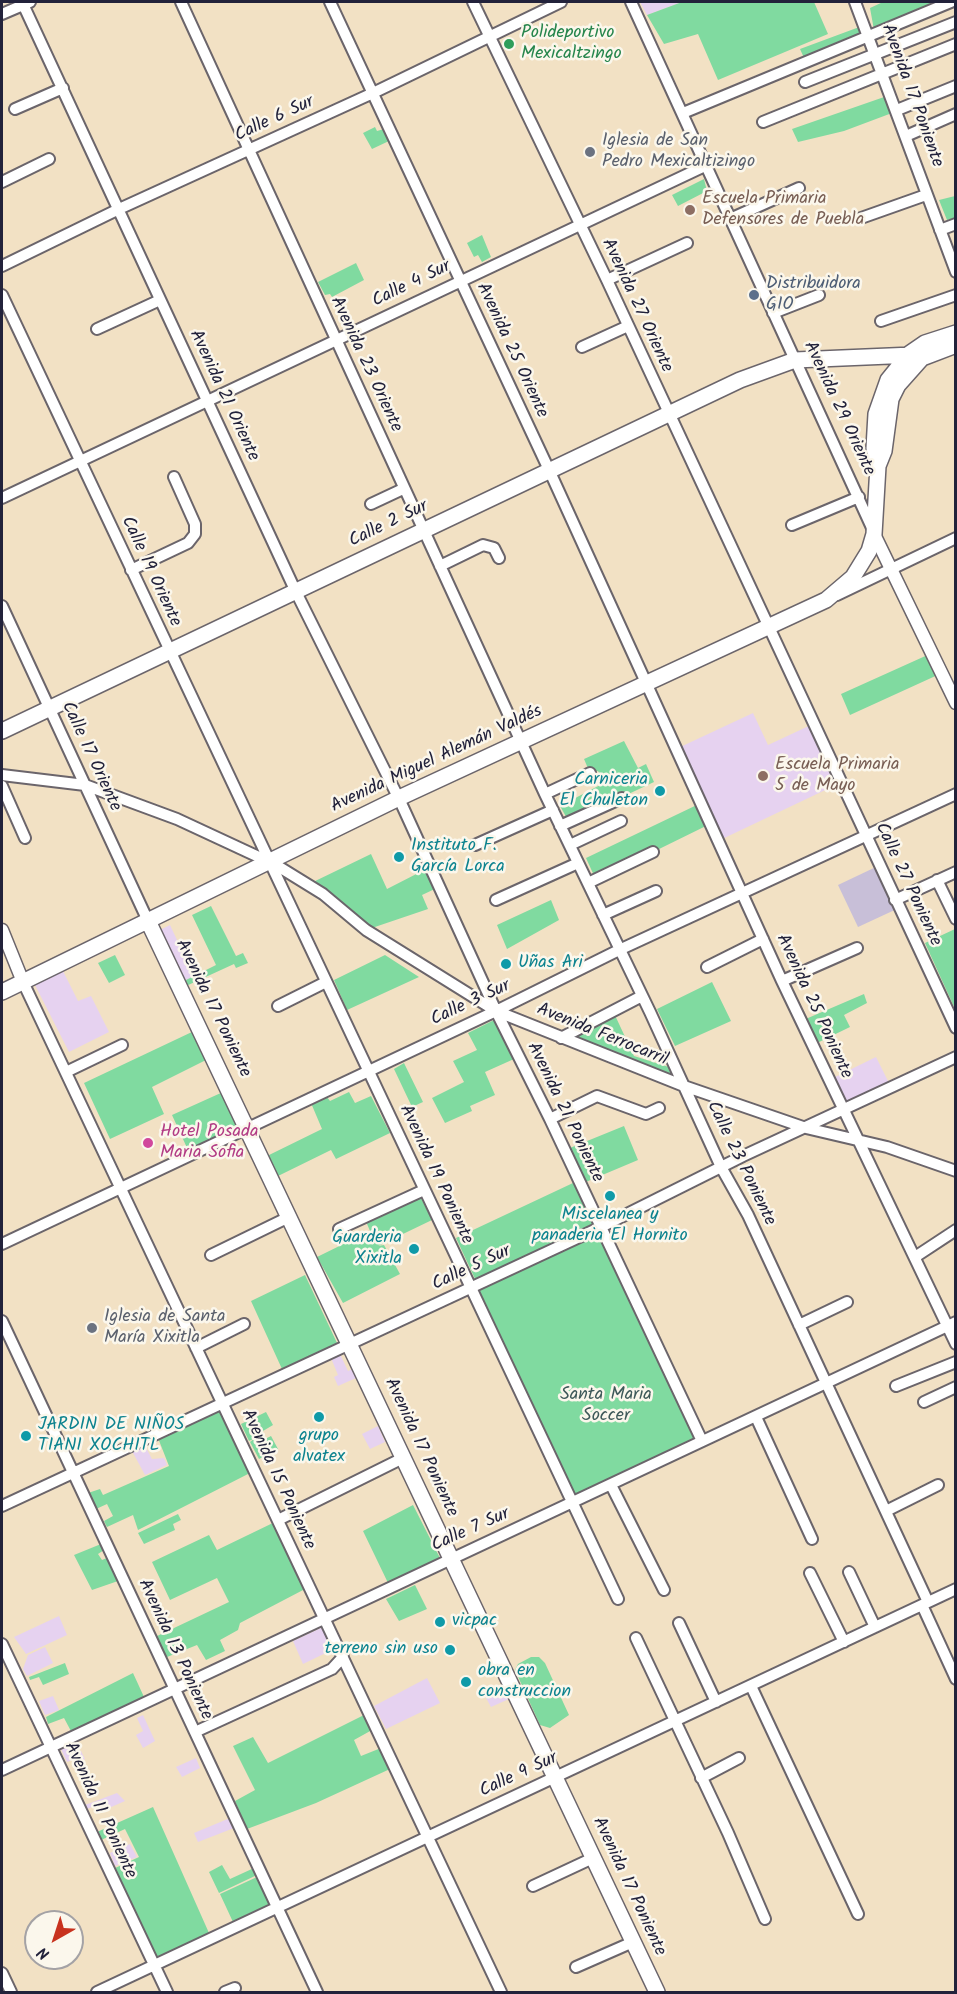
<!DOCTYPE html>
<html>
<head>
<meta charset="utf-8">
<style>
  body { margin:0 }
  #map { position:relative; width:957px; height:1994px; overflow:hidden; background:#f2e1c4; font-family:Kalam,sans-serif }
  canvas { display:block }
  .frame { position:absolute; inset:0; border:3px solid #22223b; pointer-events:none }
  .north { position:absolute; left:24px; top:1910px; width:60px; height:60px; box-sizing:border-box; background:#fbf7ec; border:2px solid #a4a2a5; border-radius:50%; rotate:219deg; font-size:16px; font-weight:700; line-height:24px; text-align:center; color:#22223b }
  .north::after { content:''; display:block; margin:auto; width:21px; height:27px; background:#c8321e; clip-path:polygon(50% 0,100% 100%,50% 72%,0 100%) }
</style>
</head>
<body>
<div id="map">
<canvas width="957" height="1994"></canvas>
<div class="frame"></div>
<div class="north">N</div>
</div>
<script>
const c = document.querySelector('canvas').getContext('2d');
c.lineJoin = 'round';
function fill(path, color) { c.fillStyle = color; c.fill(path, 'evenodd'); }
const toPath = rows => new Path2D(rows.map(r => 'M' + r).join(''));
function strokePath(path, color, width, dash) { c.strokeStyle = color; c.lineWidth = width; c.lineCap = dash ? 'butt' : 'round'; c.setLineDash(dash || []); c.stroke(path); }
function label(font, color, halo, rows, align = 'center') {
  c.font = font + ' Kalam,sans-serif'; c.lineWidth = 5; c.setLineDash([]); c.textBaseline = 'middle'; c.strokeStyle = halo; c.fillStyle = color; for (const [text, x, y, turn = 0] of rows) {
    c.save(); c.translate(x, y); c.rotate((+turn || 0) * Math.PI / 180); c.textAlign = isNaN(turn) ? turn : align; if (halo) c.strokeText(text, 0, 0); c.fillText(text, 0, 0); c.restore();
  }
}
fill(toPath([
  [640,2,682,2,647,15],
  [753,713,768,745,813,724,840,783,718,841,676,749],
  [170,925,194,976,182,982,158,931],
  [63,971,78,1001,91,996,109,1032,69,1052,35,985],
  [876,1057,891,1087,844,1109,829,1080],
  [340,1354,348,1371,352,1369,356,1378,338,1386,334,1377,338,1375,331,1358],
  [378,1426,385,1442,370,1449,362,1434],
  [144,1444,152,1459,164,1458,167,1465,145,1475,132,1451],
  [59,1616,67,1635,26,1654,14,1637],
  [323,1627,334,1649,303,1664,293,1641],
  [45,1647,53,1663,27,1676,23,1669,28,1655],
  [427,1678,440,1703,386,1729,374,1706],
  [504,1686,509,1699,491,1707,485,1696],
  [53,1696,59,1710,45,1715,39,1701],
  [143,1715,155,1741,143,1748,136,1735,143,1731,137,1718],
  [72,1744,76,1752,81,1751,85,1759,77,1763,75,1759,67,1762,61,1749],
  [196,1758,200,1768,182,1777,176,1767],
  [117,1793,125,1801,102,1811,97,1805,87,1809,85,1805],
  [230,1818,234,1828,198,1842,194,1833],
  [130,1844,137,1857,115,1866,110,1853]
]), '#e6d2f0');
fill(toPath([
  [878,866,899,908,858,927,838,885]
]), '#c8bfd8');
fill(toPath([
  [682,2,814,2,828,34,718,80,698,34,664,44,647,15],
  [883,2,930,2,932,6,874,30,870,8],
  [862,26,866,34,805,60,800,49],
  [887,96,892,113,844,131,798,142,792,129],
  [375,127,377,131,384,129,389,141,372,149,363,133],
  [704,179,707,191,678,206,672,195],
  [955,196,955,218,947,220,939,200],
  [482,235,491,257,482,262,478,255,474,257,467,243],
  [356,263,364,280,332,297,330,294,325,295,318,282],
  [932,653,942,673,850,715,841,694],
  [624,741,638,768,646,764,654,782,569,822,560,806,604,783,598,771,590,773,584,759],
  [701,803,710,824,596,880,586,858],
  [371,854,387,889,430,867,439,887,422,895,428,909,366,930,309,884],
  [551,900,559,920,507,949,497,925],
  [211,906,236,956,243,953,248,963,236,968,234,964,186,986,184,981,216,965,192,915],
  [955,929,955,1009,925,943],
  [115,955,125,975,109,983,98,963],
  [385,955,419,977,347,1010,334,980],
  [712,982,731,1021,675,1046,657,1009],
  [864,994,867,1003,844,1015,850,1027,813,1045,801,1021],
  [613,1011,634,1056,675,1069,684,1086,561,1038],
  [494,1020,514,1059,485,1072,495,1095,470,1106,472,1111,445,1123,432,1098,464,1082,453,1061,477,1050,468,1033],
  [194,1031,206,1060,152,1087,164,1114,110,1139,84,1083],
  [404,1063,423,1102,412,1107,394,1069],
  [223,1092,239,1126,188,1150,172,1115],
  [349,1092,355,1103,371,1096,390,1133,336,1159,331,1150,276,1177,267,1156,322,1129,311,1103,327,1097,330,1101],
  [624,1126,638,1160,581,1184,565,1150],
  [573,1183,594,1226,476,1281,456,1238],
  [419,1194,432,1220,378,1246,384,1245,400,1274,343,1303,317,1257,370,1231,365,1219],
  [601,1227,702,1441,571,1504,470,1288],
  [305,1275,338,1345,282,1369,251,1301],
  [220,1411,250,1473,138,1530,133,1515,107,1527,104,1521,113,1516,107,1504,96,1509,88,1493,100,1489,103,1495,169,1466,158,1438],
  [266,1412,273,1425,258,1434,259,1437,261,1441,271,1436,278,1449,259,1459,250,1442,255,1438,249,1441,241,1424],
  [413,1505,441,1560,389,1585,363,1531],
  [178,1514,181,1520,173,1524,175,1530,144,1544,138,1533],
  [277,1521,305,1589,240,1623,238,1630,220,1640,225,1651,206,1660,197,1645,167,1657,155,1637,229,1602,217,1578,170,1600,152,1562,209,1535,217,1550],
  [101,1544,104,1550,98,1554,102,1560,107,1558,118,1581,92,1590,74,1555],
  [415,1585,427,1609,399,1621,386,1599],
  [531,1657,539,1657,545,1663,569,1715,550,1728,540,1725,515,1670,518,1664],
  [65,1663,69,1674,43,1685,39,1677,30,1680,29,1677],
  [133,1673,144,1697,72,1733,64,1718,48,1724,46,1717],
  [364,1715,372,1730,354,1740,361,1756,381,1748,390,1769,316,1803,247,1829,235,1801,255,1790,233,1746,253,1737,268,1763],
  [153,1807,209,1933,156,1958,113,1869,139,1857,125,1829,101,1840,97,1832],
  [222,1865,230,1879,254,1868,257,1875,219,1893,209,1872],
  [257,1877,271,1904,233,1922,220,1894]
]), '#80daa0');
const minor = toPath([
  [22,2,296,592,401,803,496,1011,550,1119,702,1441],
  [181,2,545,794,650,1012,721,1167,748,1215,928,1602],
  [330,2,550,472,782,981,956,1344],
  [473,2,607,280,956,1028],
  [631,2,873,530],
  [855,2,956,272],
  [2,14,30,2],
  [805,82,956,22],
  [15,109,63,88],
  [897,110,956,86],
  [683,113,951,2],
  [763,122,956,44],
  [906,136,956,114],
  [2,182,49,159],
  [861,218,926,195],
  [730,219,799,188],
  [940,230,956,224],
  [2,266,119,209,373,93,561,2],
  [607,280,687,243],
  [2,295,618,1599],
  [773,313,819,295],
  [881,321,956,295],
  [97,329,160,300],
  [582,347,628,326],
  [2,498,707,165],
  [371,504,403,489],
  [792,525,859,497],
  [440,566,483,545,494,548,499,558],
  [131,570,188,543,195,534,195,524,174,477],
  [837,595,956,538],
  [2,606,148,921],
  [2,775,85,785,177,819,276,865,323,894,366,930,496,1011,684,1086,806,1128,887,1147,956,1171],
  [2,786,25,838],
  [545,794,590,773],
  [560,826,622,798],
  [475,845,553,810],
  [570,845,621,821],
  [937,880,956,919],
  [588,883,653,852],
  [496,900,578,863],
  [895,900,956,872],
  [603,915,656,891],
  [707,967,763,939],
  [782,981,857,948],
  [23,982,501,1992],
  [278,1006,326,982],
  [561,1038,642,996],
  [66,1072,122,1045],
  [550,1119,597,1096,646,1114,659,1108],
  [339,1229,424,1190],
  [2,1244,496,1011,619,950,956,794],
  [211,1255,289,1217],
  [915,1257,956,1230],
  [2,1321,317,1992],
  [799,1325,847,1302],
  [196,1348,244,1324],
  [896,1386,956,1362],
  [924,1402,956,1387],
  [756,1417,812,1539],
  [611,1485,664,1590],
  [2,1506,601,1227,743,1156,956,1057],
  [886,1511,938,1485],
  [278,1520,403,1458],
  [849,1572,875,1627],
  [810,1573,844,1642],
  [922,1605,956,1679],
  [679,1623,716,1702],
  [636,1638,728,1833,765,1919],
  [2,1644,167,1992],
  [751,1686,858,1914],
  [195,1732,332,1669,343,1657],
  [2,1770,956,1322],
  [701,1778,739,1758],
  [533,1886,593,1858],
  [576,1967,633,1942],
  [2,1973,11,1992],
  [97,1992,956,1589],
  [225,1992,235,1988]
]);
const tertiary = toPath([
  [874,534,956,703],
  [2,930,23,982]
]);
const secondary = toPath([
  [878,466,884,451,891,399,898,385,922,358,956,345],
  [2,731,740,380,795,360,913,355],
  [148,921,657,1992],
  [2,992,399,798,826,600,853,577,869,551,874,534,878,466,874,448,876,414,888,380,909,354,925,343,956,333]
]);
strokePath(minor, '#6b656b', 14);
strokePath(tertiary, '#6b656b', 15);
strokePath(secondary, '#6b656b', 18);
strokePath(minor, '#fff', 10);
strokePath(tertiary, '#fff', 12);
strokePath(secondary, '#fff', 15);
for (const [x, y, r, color] of [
  [509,44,6,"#2e9e5b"],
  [590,152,6,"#6b7280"],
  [690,210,6,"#8d6e63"],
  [754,295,6,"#5c6f8a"],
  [763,776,6,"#8d6e63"],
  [660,791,6,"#0f9aa8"],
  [399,857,6,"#0f9aa8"],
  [506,964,6,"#0f9aa8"],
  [148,1143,6,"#d1479c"],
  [610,1196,6,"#0f9aa8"],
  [414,1249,6,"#0f9aa8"],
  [92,1328,6,"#6b7280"],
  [319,1417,6,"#0f9aa8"],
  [26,1436,6,"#0f9aa8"],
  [440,1622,6,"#0f9aa8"],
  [450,1650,6,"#0f9aa8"],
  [466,1682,6,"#0f9aa8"]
]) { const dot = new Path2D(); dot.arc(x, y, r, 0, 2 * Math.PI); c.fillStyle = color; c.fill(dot); strokePath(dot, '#fbf7ec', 2); }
label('18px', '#27864d', '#fbf7ec', [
  ["Polideportivo",521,34],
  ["Mexicaltzingo",521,55]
], 'left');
label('18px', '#22223b', '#fbf7ec', [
  ["Avenida 17 Poniente",911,96,70],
  ["Calle 6 Sur",275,120,-25],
  ["Calle 4 Sur",412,285,-26],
  ["Avenida 27 Oriente",636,306,65],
  ["Avenida 25 Oriente",511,351,65],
  ["Avenida 23 Oriente",365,365,65],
  ["Avenida 21 Oriente",223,396,65],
  ["Avenida 29 Oriente",838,409,65],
  ["Calle 2 Sur",389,525,-26],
  ["Calle 19 Oriente",150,572,65],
  ["Calle 17 Oriente",90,757,65],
  ["Avenida Miguel Alemán Valdés",437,760,-25],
  ["Calle 27 Poniente",907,885,65],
  ["Calle 3 Sur",471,1004,-25],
  ["Avenida 25 Poniente",813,1007,65],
  ["Avenida 17 Poniente",212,1009,64],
  ["Avenida Ferrocarril",602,1036,22],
  ["Avenida 21 Poniente",564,1113,64],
  ["Calle 23 Poniente",740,1164,64],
  ["Avenida 19 Poniente",435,1175,65],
  ["Calle 5 Sur",472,1269,-25],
  ["Avenida 17 Poniente",420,1448,65],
  ["Avenida 15 Poniente",277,1480,65],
  ["Calle 7 Sur",471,1531,-24],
  ["Avenida 13 Poniente",174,1650,65],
  ["Calle 9 Sur",519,1776,-25],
  ["Avenida 11 Poniente",99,1811,65],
  ["Avenida 17 Poniente",628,1887,65]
]);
label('18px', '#5b616d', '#fbf7ec', [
  ["Iglesia de San",602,142],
  ["Pedro Mexicaltizingo",602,163],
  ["Iglesia de Santa",104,1318],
  ["María Xixitla",104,1339]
], 'left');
label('18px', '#785e54', '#fbf7ec', [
  ["Escuela Primaria",702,200],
  ["Defensores de Puebla",702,221],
  ["Escuela Primaria",775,766],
  ["5 de Mayo",775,787]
], 'left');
label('18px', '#4e5e75', '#fbf7ec', [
  ["Distribuidora",766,285],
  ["GIO",766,306]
], 'left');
label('18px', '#0d838f', '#fbf7ec', [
  ["Carniceria",648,781,"right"],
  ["El Chuleton",648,802,"right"],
  ["Instituto F.",411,847],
  ["García Lorca",411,868],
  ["Uñas Ari",518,964],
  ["Miscelanea y",610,1216,"center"],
  ["panaderia El Hornito",610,1237,"center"],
  ["Guarderia",402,1239,"right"],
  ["Xixitla",402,1260,"right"],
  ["JARDIN DE NIÑOS",38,1426],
  ["TIANI XOCHITL",38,1447],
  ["grupo",319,1437,"center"],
  ["alvatex",319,1458,"center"],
  ["vicpac",452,1622],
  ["terreno sin uso",438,1650,"right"],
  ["obra en",478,1672],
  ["construccion",478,1693]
], 'left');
label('18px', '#b23c85', '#fbf7ec', [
  ["Hotel Posada",160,1133],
  ["Maria Sofia",160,1154]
], 'left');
label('18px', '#3e5959', '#fbf7ec', [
  ["Santa Maria",606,1396],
  ["Soccer",606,1417]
]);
</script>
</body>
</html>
